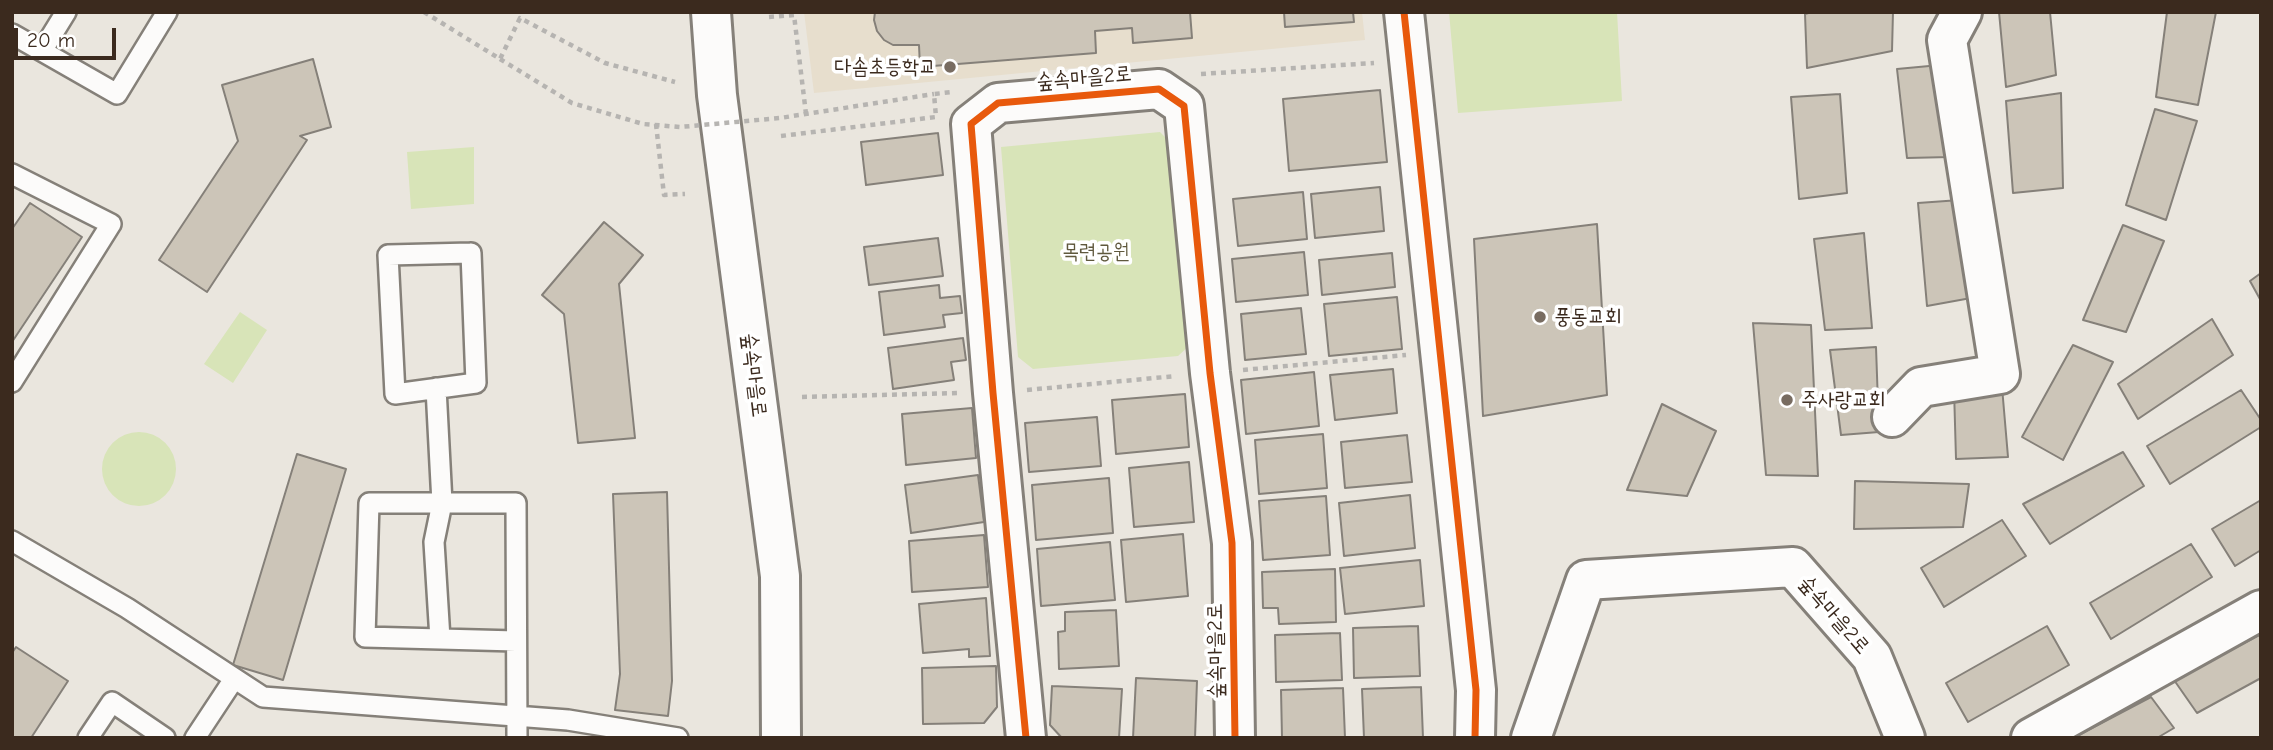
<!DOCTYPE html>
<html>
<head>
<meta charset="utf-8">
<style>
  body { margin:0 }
  #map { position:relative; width:2273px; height:750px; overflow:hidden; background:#eae6de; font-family:"Comic Neue",sans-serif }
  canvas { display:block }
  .frame { position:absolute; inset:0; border:14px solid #3b2a1e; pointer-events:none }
  .scale { position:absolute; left:14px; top:28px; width:102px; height:32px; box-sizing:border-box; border:4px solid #3b2a1e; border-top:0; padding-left:9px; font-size:21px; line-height:24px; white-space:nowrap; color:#3b2a1e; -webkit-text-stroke:5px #fff; paint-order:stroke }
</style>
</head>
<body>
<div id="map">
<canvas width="2273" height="750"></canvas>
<div class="frame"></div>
<div class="scale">20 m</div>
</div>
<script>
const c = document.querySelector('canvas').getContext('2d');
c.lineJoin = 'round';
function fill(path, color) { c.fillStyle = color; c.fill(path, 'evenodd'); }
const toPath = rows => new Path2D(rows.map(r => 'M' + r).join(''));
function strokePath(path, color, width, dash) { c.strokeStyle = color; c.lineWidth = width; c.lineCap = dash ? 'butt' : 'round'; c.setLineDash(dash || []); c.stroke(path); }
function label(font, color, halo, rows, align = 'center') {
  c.font = font + ' "Comic Neue","Poor Story",sans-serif'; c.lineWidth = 7; c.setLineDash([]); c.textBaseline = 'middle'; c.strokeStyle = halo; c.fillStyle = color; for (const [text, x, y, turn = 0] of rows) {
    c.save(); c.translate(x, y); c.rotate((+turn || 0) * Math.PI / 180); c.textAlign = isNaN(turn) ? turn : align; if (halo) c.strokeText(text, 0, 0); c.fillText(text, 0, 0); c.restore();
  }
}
fill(toPath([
  [804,12,1362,12,1365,40,814,93]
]), '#e7decd');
fill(toPath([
  [1449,12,1617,12,1622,101,1458,113],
  [1160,132,1174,146,1191,344,1178,356,1033,369,1018,357,1001,147],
  [474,147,474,204,411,209,407,152],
  [240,312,267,330,233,383,204,364],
  '102 469a37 37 0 1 1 74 0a37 37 0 1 1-74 0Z'
]), '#d8e4b8');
const building = toPath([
  [875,12,1190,12,1192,38,1133,43,1132,28,1095,31,1096,53,920,67,919,45,893,45,884,40,877,31,874,20,875,12],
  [1284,12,1353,12,1354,22,1285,27,1284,12],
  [1812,12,1893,12,1892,51,1807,68,1805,14,1812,12],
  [1999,12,2050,12,2056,75,2006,87,1999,12],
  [2167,12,2216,12,2198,105,2156,97,2167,12],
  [313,59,331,127,300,136,307,140,207,292,159,260,238,141,222,85,313,59],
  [1940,65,1950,157,1907,158,1897,69,1940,65],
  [1380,90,1387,162,1289,171,1283,99,1380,90],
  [2061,93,2063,188,2013,193,2006,101,2061,93],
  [1840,94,1847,193,1799,199,1791,97,1840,94],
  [2155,109,2197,121,2166,220,2126,205,2155,109],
  [938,133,943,175,866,185,861,142,938,133],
  [1380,187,1384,231,1315,238,1311,194,1380,187],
  [1303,192,1307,239,1238,246,1233,199,1303,192],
  [1960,200,1971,298,1927,306,1918,203,1960,200],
  [30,203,82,237,12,342,12,229,30,203],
  [604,222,643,255,619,284,635,438,578,443,564,314,542,295,604,222],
  [1597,224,1607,395,1483,416,1474,239,1597,224],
  [2123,225,2164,241,2126,332,2083,320,2123,225],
  [1864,233,1872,328,1825,330,1814,239,1864,233],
  [938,238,943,276,869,285,864,247,938,238],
  [1304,252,1308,295,1236,302,1232,259,1304,252],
  [1392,253,1395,287,1322,295,1319,260,1392,253],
  [2261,273,2261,301,2250,281,2261,273],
  [939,285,940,298,960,296,962,313,943,315,945,327,884,335,879,292,939,285],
  [1397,297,1402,349,1329,356,1324,304,1397,297],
  [1301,308,1306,354,1245,360,1241,314,1301,308],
  [2212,319,2233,355,2138,419,2118,384,2212,319],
  [1753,323,1811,325,1818,476,1766,475,1753,323],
  [963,338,966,360,951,362,954,380,893,389,888,348,963,338],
  [2073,345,2113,362,2063,460,2022,437,2073,345],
  [1876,347,1879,432,1841,435,1830,350,1876,347],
  [1393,369,1397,413,1335,420,1330,375,1393,369],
  [1314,372,1319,426,1246,434,1241,380,1314,372],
  [2002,387,2008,457,1956,459,1954,389,2002,387],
  [2241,390,2261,420,2261,427,2170,484,2147,446,2241,390],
  [1185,394,1189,447,1116,454,1112,400,1185,394],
  [1662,404,1716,431,1687,496,1627,490,1662,404],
  [972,408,976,458,906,465,902,414,972,408],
  [1097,417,1101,466,1029,472,1025,423,1097,417],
  [1323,434,1327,488,1259,494,1255,440,1323,434],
  [1407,435,1412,482,1345,488,1341,442,1407,435],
  [2123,452,2144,486,2050,544,2023,504,2123,452],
  [297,454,346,469,283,680,233,665,297,454],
  [1189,462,1194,522,1134,527,1129,468,1189,462],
  [978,475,984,522,911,533,905,485,978,475],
  [1109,478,1113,533,1036,540,1032,485,1109,478],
  [1855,481,1969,484,1963,527,1854,529,1855,481],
  [667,492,672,681,668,716,615,710,620,674,613,494,667,492],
  [1410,495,1415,548,1344,556,1339,503,1410,495],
  [1326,496,1330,555,1263,560,1259,501,1326,496],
  [2261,500,2261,550,2235,566,2212,529,2261,500],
  [2002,520,2026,556,1944,607,1921,568,2002,520],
  [1183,534,1188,596,1126,602,1121,540,1183,534],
  [984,535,988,587,912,592,909,541,984,535],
  [1110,542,1115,600,1041,606,1037,549,1110,542],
  [2191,544,2212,577,2111,639,2090,603,2191,544],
  [1420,560,1424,606,1345,614,1340,568,1420,560],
  [1335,569,1336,622,1279,624,1278,608,1263,608,1262,572,1335,569],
  [986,598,990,656,969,657,969,649,923,653,919,604,986,598],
  [1116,610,1119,666,1059,669,1058,632,1065,631,1065,612,1116,610],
  [1418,626,1420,676,1354,678,1353,628,1418,626],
  [2047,626,2069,665,1968,722,1946,683,2047,626],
  [1340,633,1342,680,1276,682,1275,635,1340,633],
  [2261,634,2261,678,2197,713,2174,680,2261,634],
  [16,647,68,681,31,738,12,738,12,653,16,647],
  [996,666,997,707,984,723,923,724,922,668,996,666],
  [1136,678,1197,681,1195,738,1133,738,1136,678],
  [1052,686,1122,689,1119,738,1062,738,1050,725,1052,686],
  [1421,687,1423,738,1364,738,1362,689,1421,687],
  [1343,688,1345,738,1282,738,1281,690,1343,688],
  [2151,697,2174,728,2157,738,2073,738,2151,697]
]);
fill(building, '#ccc5b8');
strokePath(building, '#858079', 2);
const lane = toPath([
  [12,34,117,94,167,12],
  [42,51,66,12],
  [12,174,111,224,12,382],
  [471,253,476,383,395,394,388,255,471,253],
  [436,388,442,503,434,542,440,639],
  [12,541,127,608,263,697,568,720,678,738],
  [516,641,365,637,369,503,516,503,517,738],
  [88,738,112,702,165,738],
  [195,738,234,679]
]);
const street = toPath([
  [1404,12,1476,690,1475,738],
  [1892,417,1921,387,2000,374,1947,40,1962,12],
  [1026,738,993,393,971,124,998,103,1159,89,1184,106,1210,373,1232,543,1235,738],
  [1531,738,1586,580,1793,567,1872,657,1905,738],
  [2031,738,2261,610]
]);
const secondary = toPath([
  [711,12,717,95,780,576,781,738]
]);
strokePath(lane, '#858079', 24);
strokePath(street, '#858079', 44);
strokePath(secondary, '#858079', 44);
strokePath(toPath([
  [424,12,500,59,520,18,605,63,675,82],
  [769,17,794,15,806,114],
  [1201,74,1374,63],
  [656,124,664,195,685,194],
  [781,136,936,117,934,94,952,92],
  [1243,370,1406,355],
  [1027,390,1176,376],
  [802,397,959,393]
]), '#b6b4b1', 4.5, [5, 5]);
strokePath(lane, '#fcfbfa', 19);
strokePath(street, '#fcfbfa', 38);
strokePath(secondary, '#fcfbfa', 38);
strokePath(toPath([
  [500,59,572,103,643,124,680,127,780,118,934,94]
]), '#b6b4b1', 4.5, [5, 5]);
strokePath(toPath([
  [1404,12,1476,690,1475,738],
  [1026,738,993,393,971,124,998,103,1159,89,1184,106,1210,373,1232,543,1235,738]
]), '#e8590c', 7);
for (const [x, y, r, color] of [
  [950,67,7,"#786c61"],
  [1540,317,7,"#786c61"],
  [1787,400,7,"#786c61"]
]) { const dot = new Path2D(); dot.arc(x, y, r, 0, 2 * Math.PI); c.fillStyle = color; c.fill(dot); strokePath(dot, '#fff', 2.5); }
label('21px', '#3b2a1e', '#fff', [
  ["다솜초등학교",936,67,"right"],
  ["풍동교회",1554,317],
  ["주사랑교회",1801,400]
], 'left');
label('21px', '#3b2a1e', '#fff', [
  ["숲속마을2로",1084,78,-5],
  ["숲속마을로",754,375,83],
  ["숲속마을2로",1834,615,49],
  ["숲속마을2로",1216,651,-91]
]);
label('21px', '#5f583d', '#fff', [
  ["목련공원",1096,252]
]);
</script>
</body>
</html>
